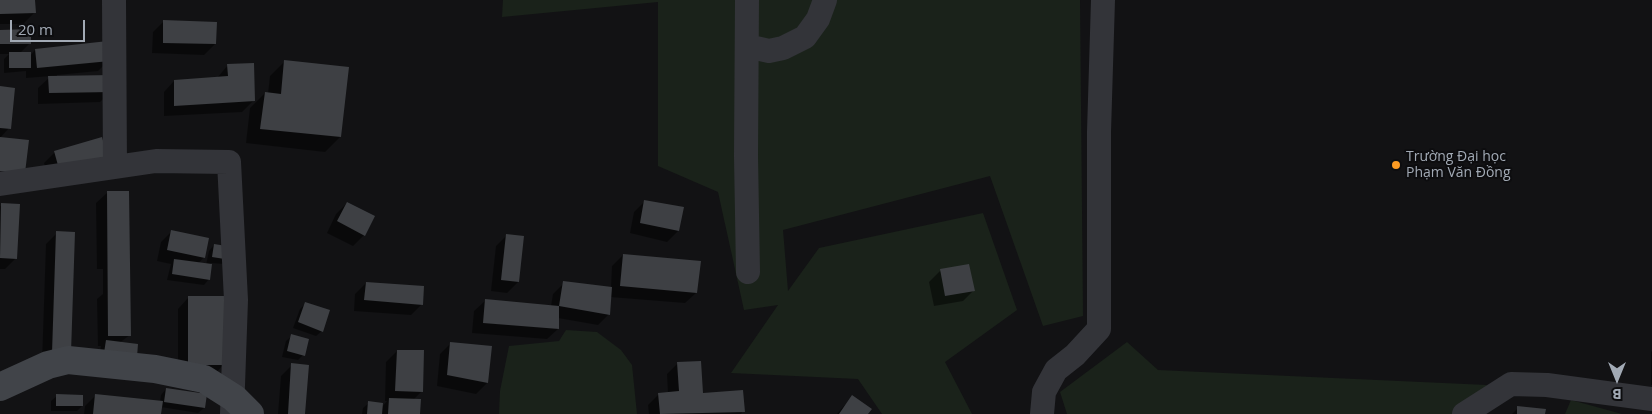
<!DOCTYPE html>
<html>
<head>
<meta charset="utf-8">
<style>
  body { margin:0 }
  #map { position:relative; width:1652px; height:414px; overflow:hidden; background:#121214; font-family:"Open Sans",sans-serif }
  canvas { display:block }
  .north { position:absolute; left:1592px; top:354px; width:50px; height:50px; -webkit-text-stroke:4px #0d0d0f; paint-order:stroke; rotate:180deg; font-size:14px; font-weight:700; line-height:20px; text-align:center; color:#a2aab5 }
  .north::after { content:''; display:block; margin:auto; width:18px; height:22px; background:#a2aab5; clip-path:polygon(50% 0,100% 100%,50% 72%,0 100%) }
  .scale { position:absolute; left:10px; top:20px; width:75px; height:22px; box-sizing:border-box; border:2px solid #a2aab5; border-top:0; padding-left:6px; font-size:15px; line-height:18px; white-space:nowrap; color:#a2aab5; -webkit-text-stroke:4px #0d0d0f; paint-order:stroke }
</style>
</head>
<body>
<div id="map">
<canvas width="1652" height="414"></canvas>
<div class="north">B</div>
<div class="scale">20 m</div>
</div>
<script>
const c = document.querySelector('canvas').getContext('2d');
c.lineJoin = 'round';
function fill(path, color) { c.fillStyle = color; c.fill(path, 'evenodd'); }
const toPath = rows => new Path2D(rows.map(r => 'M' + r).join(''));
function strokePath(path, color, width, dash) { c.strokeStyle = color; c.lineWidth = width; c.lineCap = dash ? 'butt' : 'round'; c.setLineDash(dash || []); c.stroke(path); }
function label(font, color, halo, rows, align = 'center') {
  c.font = font + ' "Open Sans",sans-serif'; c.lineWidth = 4; c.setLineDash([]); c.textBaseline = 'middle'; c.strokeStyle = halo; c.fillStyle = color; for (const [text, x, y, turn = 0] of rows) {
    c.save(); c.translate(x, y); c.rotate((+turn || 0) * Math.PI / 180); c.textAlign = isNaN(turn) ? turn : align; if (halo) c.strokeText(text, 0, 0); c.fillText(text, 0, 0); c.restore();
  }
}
fill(toPath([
  [503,0,1080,0,1083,316,1043,326,990,176,783,230,788,291,819,248,983,213,1017,310,945,362,972,414,882,414,858,379,731,373,778,305,744,310,718,192,658,166,658,2,502,17],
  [566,330,597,332,621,350,632,365,637,414,499,414,500,391,509,346,559,341],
  [1127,342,1158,370,1487,385,1464,414,1067,414,1060,392],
  [1571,400,1622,414,1565,414]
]), '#1a221a');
fill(toPath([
  [0,0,12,0,34,13,23,24,0,24],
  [164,21,215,44,204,55,152,53,153,32],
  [0,31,30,43,20,53,30,56,35,50,109,60,98,71,57,75,57,77,111,91,100,102,38,104,38,88,51,76,26,78,26,71,4,73,4,59,9,54,0,54],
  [285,61,347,68,340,137,325,152,246,143,250,108,265,93,268,94,270,76],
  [228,65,253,101,242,112,164,116,164,92,174,81,217,78],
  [0,88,9,128,0,138],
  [101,139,49,179,44,163,55,152],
  [107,193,130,335,99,358,101,346,98,346,97,299,103,294,103,269,97,269,96,203],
  [645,201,678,231,667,242,630,233,634,212],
  [347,203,364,235,353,246,327,233,336,214],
  [2,205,16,258,5,269,0,269,0,206],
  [171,232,204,257,198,264,206,265,209,251,214,245,231,248,224,264,211,263,209,279,204,285,167,280,171,264,157,261,161,242],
  [57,233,69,353,42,363,46,244],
  [507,235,518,282,507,293,491,291,496,246],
  [623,255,696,293,685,303,610,297,609,314,598,325,558,318,558,329,547,339,472,333,474,311,485,301,551,306,553,294,564,283,611,288,612,266],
  [940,271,974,290,963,301,934,306,929,282],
  [366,283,422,304,411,315,354,311,355,294],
  [188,298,224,364,214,375,178,375,178,309],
  [306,303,322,331,316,336,293,328,300,309],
  [292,336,303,355,298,360,282,357,286,341],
  [451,343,487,383,476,394,437,386,440,354],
  [397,351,422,391,413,400,419,414,362,414,363,408,369,403,382,407,387,401,385,401,386,362],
  [1652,351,1652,385,1651,385,1651,352],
  [678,363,702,395,743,411,741,414,649,414,648,405,659,394,668,393,667,374],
  [292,365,304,414,278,414,281,376],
  [166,389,204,408,198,413,161,407,160,414,84,414,85,406,96,395,160,402,161,395],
  [57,396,82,406,77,411,51,411,51,401],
  [853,397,866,414,837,414,842,408],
  [1518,408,1544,414,1512,414]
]), '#0007');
fill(toPath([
  [0,0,35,0,36,13,0,14],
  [163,20,217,22,216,44,163,43],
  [31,29,31,44,0,44,0,30],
  [108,41,110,61,37,68,35,49],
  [9,52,31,52,31,68,9,68],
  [284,60,349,67,341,137,260,129,265,92,281,94],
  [254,63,255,101,174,106,174,80,228,76,227,64],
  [112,75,112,92,49,93,48,76],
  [0,86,15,88,11,129,0,128],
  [0,137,29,140,25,173,0,171],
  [102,137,107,156,59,169,54,151],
  [107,191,129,191,131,336,108,336],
  [644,200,684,207,679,231,640,223],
  [347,202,375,216,365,236,337,221],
  [1,203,20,204,17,259,0,258],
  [171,230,209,238,205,258,167,250],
  [56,231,75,232,71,353,52,353],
  [506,234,524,236,519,282,501,280],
  [214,244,233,247,231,260,212,257],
  [623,254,701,261,697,293,620,286],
  [174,259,212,264,210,280,172,274],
  [969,264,975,291,945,296,940,269],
  [563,281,612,287,610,315,559,306],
  [366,282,424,286,423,305,364,300],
  [188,296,226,296,226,365,188,365],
  [485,299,559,306,559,329,483,323],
  [305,302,330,310,323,332,298,322],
  [291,334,309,339,305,356,287,351],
  [106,340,138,344,137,357,104,353],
  [450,342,492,346,488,383,447,375],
  [397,350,424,350,423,392,395,391],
  [701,361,703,393,743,390,745,412,660,414,658,393,679,391,677,362],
  [291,363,309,365,305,414,288,414],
  [166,388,207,394,205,408,164,402],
  [56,394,83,395,83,406,56,406],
  [95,394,163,401,161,414,93,414],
  [852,395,872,409,868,414,839,414],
  [389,398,421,399,420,414,388,414],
  [368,401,383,403,382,414,367,414],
  [1517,406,1546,409,1545,414,1517,414]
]), '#3e4044');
strokePath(toPath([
  [114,0,115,166],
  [747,0,746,156,748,272],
  [747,46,769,51,783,48,805,37,818,19,825,0],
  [0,184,156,161,229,162,236,300,232,414],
  [1042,414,1044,392,1056,370,1075,355,1099,329,1099,132,1103,0],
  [1464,414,1511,384,1547,385,1652,399]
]), '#333439', 24);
strokePath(toPath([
  [0,387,48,365,68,360,155,369,204,379,234,398,250,414]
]), '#414449', 28);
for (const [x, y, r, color] of [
  [1396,165,5,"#fb9a22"]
]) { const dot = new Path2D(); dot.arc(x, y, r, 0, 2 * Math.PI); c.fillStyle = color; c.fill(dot); strokePath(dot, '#0d0d0f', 2); }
label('14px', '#a2aab5', '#0d0d0f', [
  ["Trường Đại học",1406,157],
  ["Phạm Văn Đồng",1406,173]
], 'left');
</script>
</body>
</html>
